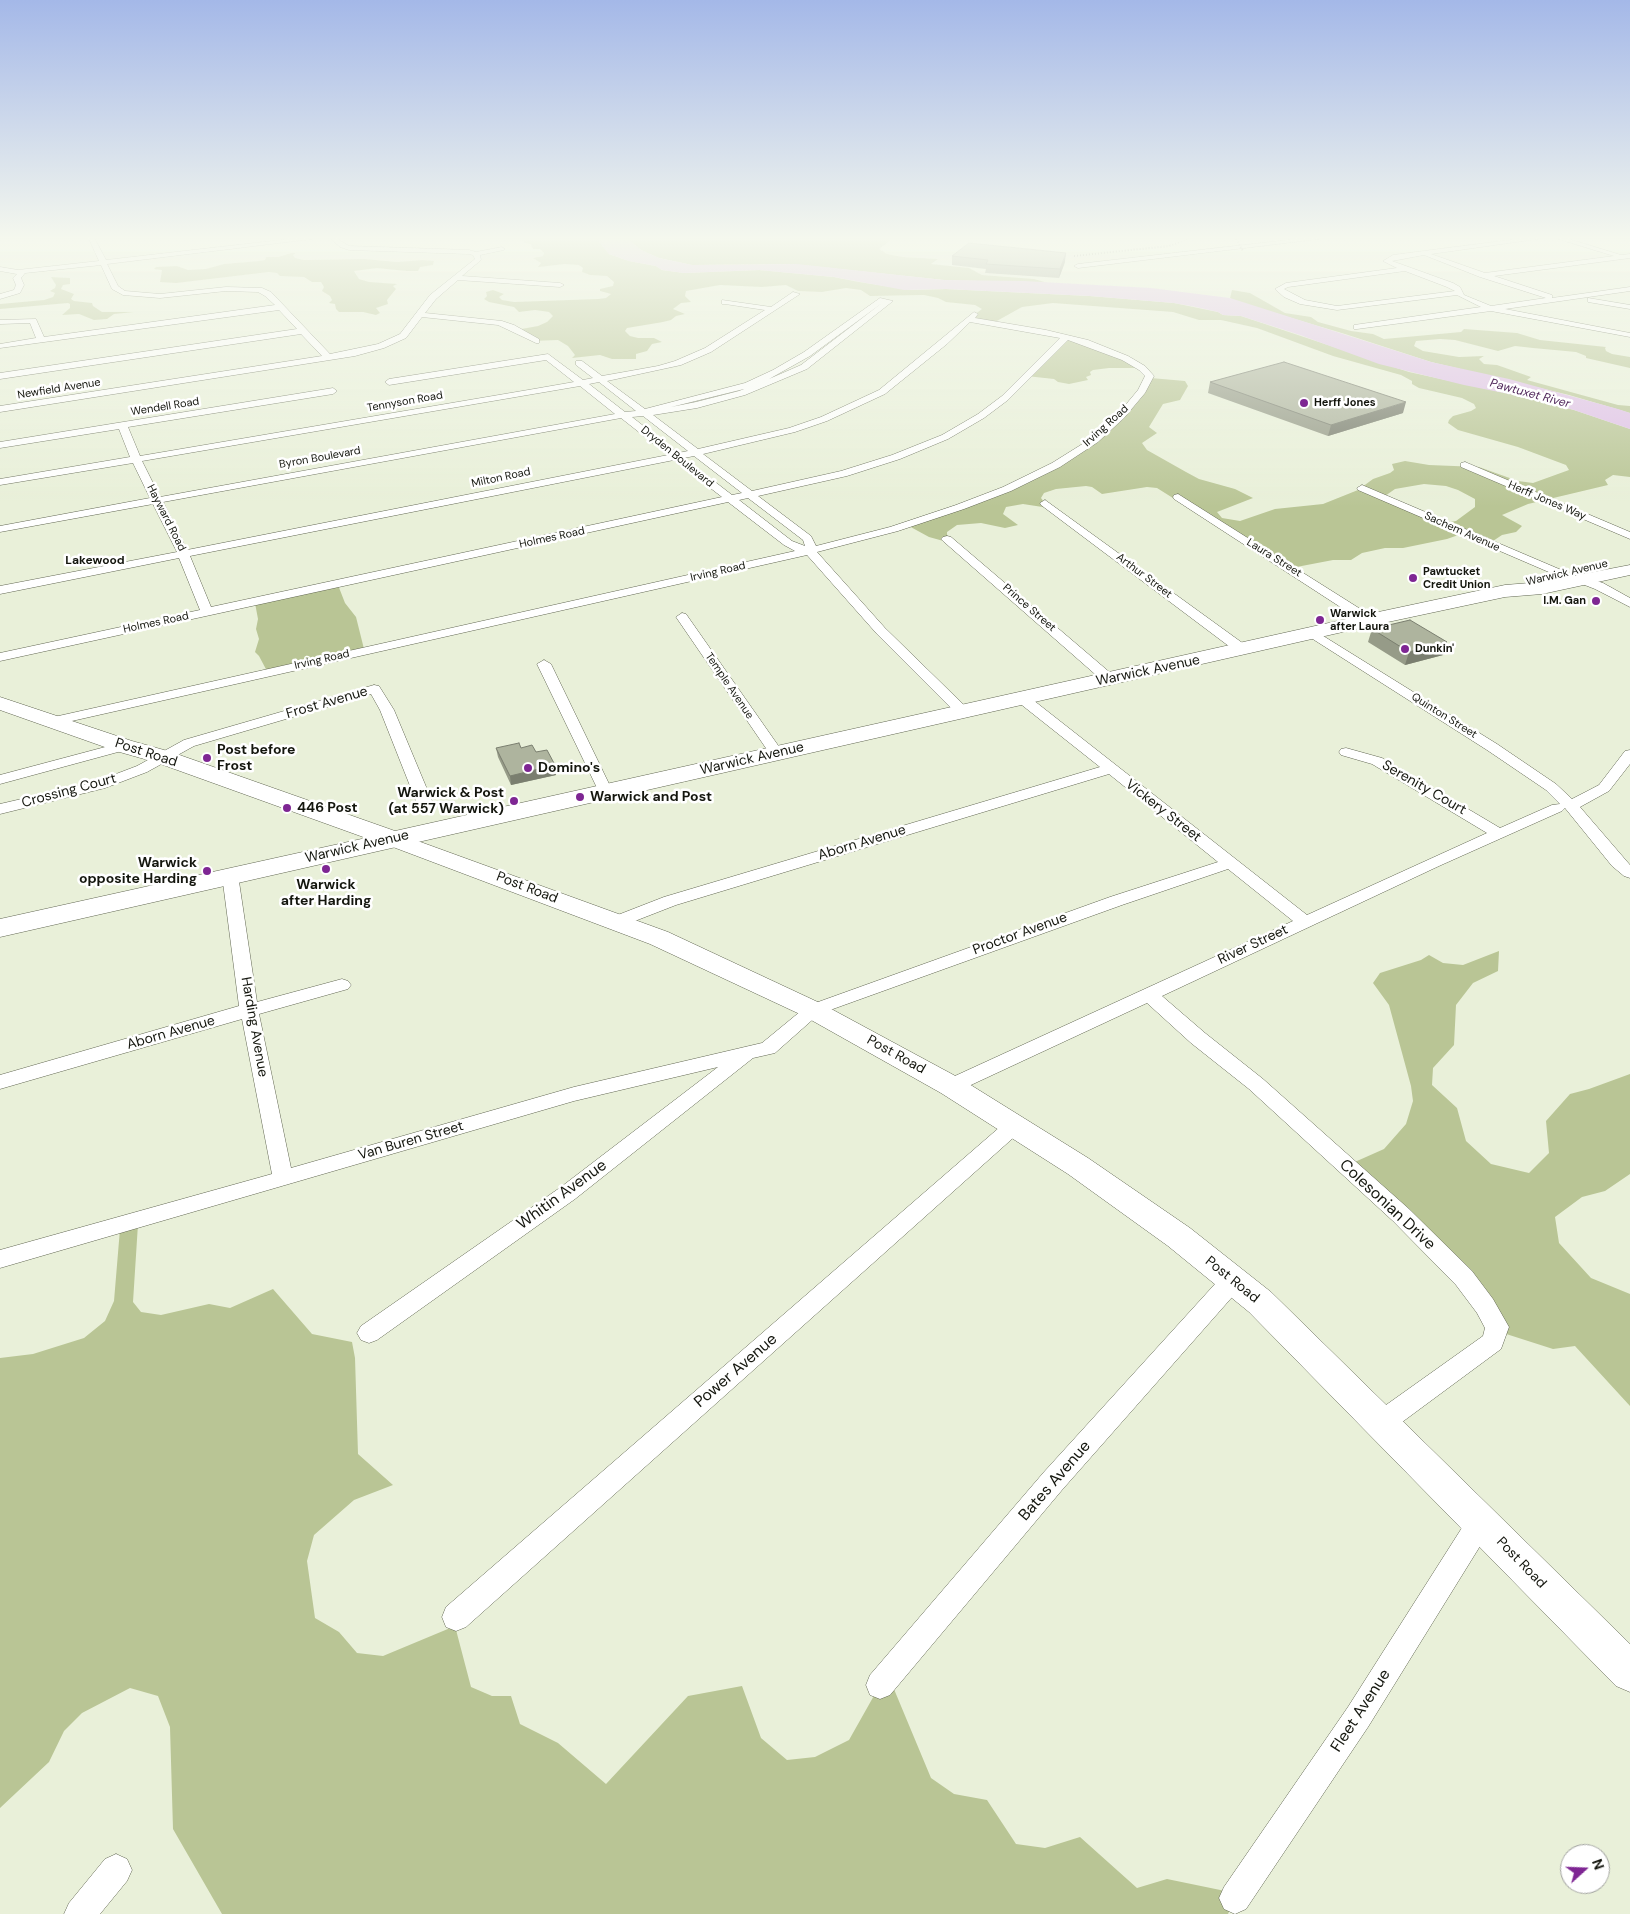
<!DOCTYPE html>
<html>
<head>
<meta charset="utf-8">
<style>
  body { margin:0 }
  #map { position:relative; width:1630px; height:1914px; overflow:hidden; background:#e9f0d9; font-family:"DM Sans",sans-serif }
  canvas { display:block }
  .north { position:absolute; left:1560px; top:1844px; width:50px; height:50px; box-sizing:border-box; background:#fff; border:1px solid #a1a29f; border-radius:50%; rotate:70deg; font-size:14px; font-weight:700; line-height:20px; text-align:center; color:#14160e }
  .north::after { content:''; display:block; margin:auto; width:18px; height:22px; background:#7e2693; clip-path:polygon(50% 0,100% 100%,50% 72%,0 100%) }
</style>
</head>
<body>
<div id="map">
<canvas width="1630" height="1914"></canvas>
<div class="north">N</div>
</div>
<script>
const c = document.querySelector('canvas').getContext('2d');
c.lineJoin = 'round';
function fill(path, color) { c.fillStyle = color; c.fill(path, 'evenodd'); }
const toPath = rows => new Path2D(rows.map(r => 'M' + r).join(''));
function strokePath(path, color, width, dash) { c.strokeStyle = color; c.lineWidth = width; c.lineCap = dash ? 'butt' : 'round'; c.setLineDash(dash || []); c.stroke(path); }
function label(font, color, halo, rows, align = 'center') {
  c.font = font + ' "DM Sans",sans-serif'; c.lineWidth = 5; c.setLineDash([]); c.textBaseline = 'middle'; c.strokeStyle = halo; c.fillStyle = color; for (const [text, x, y, turn = 0] of rows) {
    c.save(); c.translate(x, y); c.rotate((+turn || 0) * Math.PI / 180); c.textAlign = isNaN(turn) ? turn : align; if (halo) c.strokeText(text, 0, 0); c.fillText(text, 0, 0); c.restore();
  }
}
fill(toPath([
  [521,239,597,239,609,254,629,261,656,266,662,270,684,273,759,270,834,277,859,282,913,290,946,289,1090,296,1174,303,1218,312,1223,315,1241,316,1409,372,1529,398,1574,410,1630,429,1630,477,1613,475,1605,480,1608,485,1528,504,1502,515,1522,526,1516,532,1502,535,1490,543,1464,533,1447,539,1403,548,1385,548,1362,553,1351,560,1333,560,1286,569,1157,488,1147,487,1102,494,1092,487,1086,486,1056,489,1044,493,1041,498,1049,508,1023,504,1006,507,1003,514,1018,525,1005,528,981,523,957,525,947,532,947,542,929,537,907,525,1009,489,1097,439,1151,378,1185,381,1188,386,1180,400,1163,404,1149,427,1157,433,1142,443,1147,450,1186,472,1199,479,1235,489,1253,498,1217,512,1222,518,1240,521,1275,509,1323,504,1358,490,1373,479,1390,473,1394,470,1392,464,1405,461,1429,465,1479,467,1518,481,1533,483,1569,470,1566,465,1518,447,1458,430,1448,423,1449,420,1453,416,1471,411,1476,408,1474,404,1462,398,1419,388,1412,384,1412,381,1401,375,1333,356,1257,328,1221,320,1199,320,1173,312,1053,303,1022,307,995,322,970,318,982,309,975,305,946,302,938,298,924,295,870,296,861,290,846,288,822,292,798,291,786,285,762,287,720,285,686,291,685,296,691,302,681,303,673,309,685,314,676,316,671,320,663,322,627,328,625,331,630,336,638,338,654,338,662,342,652,344,647,351,636,354,636,359,612,359,600,355,572,358,575,355,568,346,558,340,531,341,516,330,538,326,547,322,553,316,549,312,535,310,519,312,514,307,489,302,484,299,487,296,486,292,493,290,504,294,499,297,502,300,514,302,598,299,606,298,611,294,600,291,600,289,613,286,614,282,607,276,590,275,582,272,583,268,579,265,565,264,538,267,541,263,533,258,543,256,544,253,540,249,533,249,531,244,525,243],
  [1424,484,1446,486,1458,490,1475,499,1475,507,1456,521,1445,523,1385,496,1395,489],
  [628,239,892,239,879,249,887,254,903,257,938,259,931,264,969,268,982,275,1034,279,1048,283,944,280,792,264,692,265,659,258,641,250],
  [291,253,296,253,293,255,295,258,304,260,365,259,397,262,423,260,434,261,433,265,420,267,418,271,407,271,377,268,354,271,359,279,369,282,397,284,393,286,396,289,387,300,388,304,376,308,380,313,376,315,363,312,339,312,336,309,335,304,329,303,332,300,330,296,322,291,324,287,321,282,312,282,304,277,280,276,277,273,269,272,176,283,160,282,162,270,154,269,156,267,177,266,188,270,206,269,224,264,259,261,265,260,266,257,278,257],
  [51,277,70,278,70,284,63,285,61,289,74,294,71,299,74,301,92,303,93,306,102,312,134,312,114,314,107,319,94,320,79,314,62,315,70,308,70,304,68,303,0,309,0,304,44,300,53,297,55,293,50,291,55,288,56,285],
  [1232,290,1250,293,1285,313,1311,317,1318,322,1351,331,1373,334,1384,339,1461,332,1464,329,1517,333,1540,340,1606,347,1605,348,1606,351,1612,354,1630,357,1630,368,1586,358,1586,356,1576,352,1533,348,1515,346,1498,351,1455,340,1440,339,1416,341,1414,346,1423,351,1459,357,1484,356,1479,359,1484,364,1497,365,1531,377,1527,380,1618,405,1630,406,1630,413,1569,395,1431,362,1345,334,1234,301,1230,298],
  [1067,337,1086,342,1139,368,1109,368,1093,370,1090,372,1091,375,1086,377,1088,380,1069,384,1058,382,1054,379,1026,376],
  [338,585,345,603,356,617,364,649,268,673,259,656,255,652,259,639,256,629,258,619,255,603],
  [1499,951,1498,971,1473,983,1456,1005,1454,1045,1433,1068,1432,1085,1457,1108,1466,1141,1491,1164,1529,1173,1549,1153,1546,1121,1570,1094,1589,1089,1630,1074,1630,1174,1605,1191,1582,1197,1555,1217,1559,1243,1591,1278,1630,1294,1630,1406,1575,1346,1553,1349,1500,1332,1348,1165,1384,1149,1406,1124,1413,1101,1411,1086,1389,1005,1373,983,1380,973,1421,960,1429,955,1443,963,1463,965],
  [138,1224,133,1302,141,1312,161,1315,209,1304,230,1308,273,1289,312,1334,352,1342,355,1358,358,1454,393,1485,354,1500,314,1535,307,1561,315,1618,339,1632,357,1653,383,1656,455,1626,471,1687,492,1696,511,1696,520,1724,558,1743,606,1784,688,1696,742,1686,761,1738,787,1760,815,1757,849,1740,880,1685,891,1682,931,1778,954,1794,987,1800,1016,1844,1045,1848,1080,1837,1137,1888,1167,1879,1230,1892,1235,1898,1228,1914,222,1914,173,1829,170,1727,158,1696,130,1688,82,1713,64,1731,49,1762,0,1808,0,1358,33,1354,84,1338,105,1321,114,1301,120,1229]
]), '#b9c595');
fill(toPath([
  [597,239,628,239,641,250,659,258,692,265,797,264,944,280,1024,281,1151,288,1230,298,1431,362,1509,379,1618,409,1630,413,1630,429,1574,410,1529,398,1464,385,1379,364,1300,335,1241,316,1223,315,1218,312,1196,307,1174,303,1090,296,946,289,904,290,834,277,759,270,684,273,662,270,656,266,629,261,609,254]
]), '#dfbfe8');
const minor = toPath([
  [89,239,95,239,106,260,289,239,312,239,107,264,118,286,125,291,160,294,226,287,262,288,271,292,330,354,378,344,400,334,430,295,475,259,473,255,469,254,349,250,340,247,331,239,338,239,349,246,469,250,476,252,502,247,505,249,504,250,480,255,481,260,462,276,560,283,564,285,560,287,458,280,436,299,425,313,502,321,514,325,539,339,539,343,536,343,498,325,422,317,406,338,384,348,355,356,0,412,0,406,322,356,301,334,0,379,0,373,297,329,279,310,0,348,0,344,36,338,30,323,0,324,0,320,36,319,44,337,275,305,265,296,258,292,226,291,160,298,123,295,112,289,101,265,25,273,21,278,24,285,20,293,0,299,0,294,14,290,16,285,13,278,17,274,0,271,0,267,18,270,99,261,89,239],
  [1296,239,1319,239,1078,268,1074,266,1078,264,1296,239],
  [1517,239,1538,239,1431,254,1485,273,1614,256,1558,239,1569,239,1621,255,1630,254,1630,258,1494,276,1552,295,1552,298,1630,287,1630,291,1505,309,1630,333,1630,337,1491,311,1357,329,1354,329,1354,325,1481,307,1457,295,1337,310,1300,304,1284,297,1275,289,1286,283,1397,268,1383,261,1393,255,1517,239],
  [1424,255,1480,277,1546,298,1491,306,1464,295,1460,287,1453,283,1392,261,1424,255],
  [1405,271,1447,287,1455,291,1337,306,1305,300,1284,289,1288,287,1405,271],
  [793,292,800,294,711,352,681,365,607,381,645,409,745,383,773,370,804,352,880,298,893,301,807,369,745,395,697,408,653,415,698,449,789,428,821,417,879,390,974,312,978,314,975,318,1046,330,1088,340,1128,356,1145,366,1154,376,1145,393,1124,418,1098,442,1060,467,1011,491,964,509,898,531,817,552,885,628,968,709,970,712,968,715,958,715,877,634,807,555,54,725,47,721,54,717,795,551,784,545,728,502,0,661,0,653,200,610,179,558,0,594,0,586,177,552,153,504,0,532,0,526,150,498,133,463,0,485,0,479,130,457,119,429,0,448,0,442,333,388,337,391,333,394,128,427,140,456,534,389,574,382,546,360,389,385,385,382,389,379,548,354,583,380,593,378,576,365,576,361,582,361,602,376,658,366,675,361,705,348,765,310,725,304,722,304,722,300,771,307,793,292],
  [882,303,801,365,769,379,810,356,882,303],
  [970,322,1060,338,1002,396,978,414,942,435,892,455,841,471,752,491,703,454,795,432,827,421,885,394,947,344,970,322],
  [1068,340,1122,360,1139,370,1145,376,1138,390,1118,414,1092,438,1052,463,1003,487,956,505,890,527,816,546,811,536,758,496,847,476,900,459,948,439,984,418,1008,400,1068,340],
  [599,382,636,411,625,412,589,384,599,382],
  [580,386,615,414,160,497,142,461,580,386],
  [744,389,739,391,696,402,671,407,744,389],
  [643,416,688,451,678,453,632,417,643,416],
  [621,418,668,455,187,550,163,502,621,418],
  [694,456,742,493,732,495,684,458,694,456],
  [674,460,722,497,211,607,190,556,674,460],
  [748,498,803,540,805,546,792,541,739,500,748,498],
  [1588,298,1630,305,1630,309,1588,302,1588,298],
  [1465,462,1630,532,1630,539,1461,467,1461,463,1465,462],
  [1362,485,1566,572,1568,574,1566,576,1558,576,1358,490,1357,488,1362,485],
  [1178,494,1373,617,1375,620,1369,624,1365,623,1174,499,1173,497,1174,495,1178,494],
  [1045,500,1248,647,1249,650,1248,653,1238,653,1041,505,1040,503,1045,500],
  [947,536,951,537,1114,676,1116,679,1114,682,1104,682,943,541,941,539,943,537,947,536],
  [1581,576,1603,583,1630,598,1630,607,1595,589,1577,582,1575,580,1577,578,1581,576],
  [682,613,686,614,782,751,784,754,782,757,772,757,676,617,682,613],
  [1312,629,1497,744,1556,784,1572,799,1599,785,1625,751,1630,750,1630,764,1609,791,1580,807,1630,865,1630,878,1624,876,1612,866,1565,808,1562,811,1439,866,1162,996,1205,1033,1263,1079,1409,1209,1472,1271,1493,1299,1509,1327,1501,1349,1390,1431,1381,1434,1372,1431,1369,1423,1372,1415,1483,1336,1485,1328,1477,1313,1456,1285,1393,1221,1249,1089,1191,1043,1147,1003,958,1091,951,1093,944,1091,941,1086,944,1081,1293,921,1228,869,1122,905,819,1014,775,1053,753,1058,575,1199,377,1340,369,1343,361,1340,357,1333,361,1326,561,1187,718,1067,574,1101,0,1268,0,1250,272,1174,242,1019,0,1089,0,1075,239,1006,222,875,224,871,236,871,238,875,257,1002,342,979,348,981,351,985,348,989,259,1014,291,1168,574,1087,762,1043,807,1006,1110,897,1218,862,1109,774,676,905,622,926,616,927,610,926,608,922,610,918,664,897,1100,767,1018,702,1016,699,1018,696,1028,696,1307,915,1487,833,1372,764,1341,755,1339,752,1341,749,1346,748,1382,758,1500,828,1552,805,1560,804,1546,790,1487,750,1308,636,1306,633,1308,630,1312,629],
  [544,660,551,664,613,792,611,795,606,796,601,795,599,792,537,664,544,660],
  [374,685,379,686,394,710,432,801,429,804,424,806,419,804,416,801,380,710,371,694,194,746,147,772,105,788,0,814,0,804,95,782,137,766,184,740,374,685],
  [124,742,129,743,131,746,129,749,0,784,0,775,124,742],
  [1015,1117,1022,1120,1025,1125,1022,1130,466,1627,456,1631,446,1627,442,1617,446,1607,1008,1120,1015,1117],
  [1233,1271,1241,1273,1244,1280,1241,1287,1062,1490,890,1695,880,1699,870,1695,866,1685,870,1675,1044,1472,1225,1273,1233,1271],
  [1481,1508,1490,1512,1494,1521,1490,1530,1368,1727,1246,1909,1235,1914,1224,1909,1219,1898,1224,1887,1348,1707,1472,1512,1481,1508],
  [116,1854,127,1859,132,1870,127,1881,100,1914,64,1914,69,1903,105,1859,116,1854]
]);
const secondary = toPath([
  [393,832,668,932,822,1004,961,1079,1088,1158,1190,1228,1271,1292,1630,1644,1630,1692,1616,1686,1249,1312,1168,1246,1068,1174,941,1093,804,1016,650,944,385,844,382,839,385,834,393,832]
]);
const primary = toPath([
  [1630,565,1630,575,1542,594,1505,597,1369,626,0,937,0,919,366,838,155,762,116,751,0,710,0,697,132,741,171,752,395,831,1369,614,1505,585,1542,582,1630,565]
]);
strokePath(minor, '#626753', 1);
strokePath(secondary, '#626753', 1);
strokePath(primary, '#626753', 1);
fill(minor, '#fff');
fill(secondary, '#fff');
fill(primary, '#fff');
strokePath(toPath([
  [1236,239,1243,251],
  [1074,256,1169,246,1189,239]
]), '#737769', 2, [1, 2]);
fill(toPath([
  [952,256,1065,262,1059,278,985,273,986,269,952,265],
  [1210,382,1403,413,1328,436,1208,393],
  [1372,629,1447,642,1443,655,1405,665,1368,642],
  [496,748,521,748,536,752,556,775,511,785,498,757]
]), '#969b88');
fill(toPath([
  [1066,253,1065,262,1059,278,1060,269],
  [1406,402,1403,413,1328,436,1331,425],
  [1447,642,1443,655,1405,665,1409,652],
  [555,765,556,775,511,785,510,776]
]), '#7a7e6f');
const building = toPath([
  [969,243,1066,253,1060,269,986,264,988,260,952,256,969,243],
  [1284,362,1406,402,1331,425,1210,382,1284,362],
  [1410,620,1447,642,1409,652,1372,629,1410,620],
  [519,743,521,748,532,745,536,752,547,750,555,765,510,776,496,748,519,743]
]);
fill(building, '#aeb49e');
strokePath(building, '#7a7e6f', 1);
const sky = c.createLinearGradient(0, 0, 0, 507);
sky.addColorStop(0, '#a4b8e8');
sky.addColorStop(0.47, '#f5f8ee');
sky.addColorStop(1, '#f5f8ee00');
c.fillStyle = sky;
c.fillRect(0, 0, 1630, 507);
for (const [x, y, r, color] of [
  [1304,403,5,"#7e2693"],
  [1413,578,5,"#7e2693"],
  [1596,601,5,"#7e2693"],
  [1320,620,5,"#7e2693"],
  [1405,649,5,"#7e2693"],
  [207,758,5,"#7e2693"],
  [528,768,5,"#7e2693"],
  [580,797,5,"#7e2693"],
  [514,801,5,"#7e2693"],
  [287,808,5,"#7e2693"],
  [326,869,5,"#7e2693"],
  [207,871,5,"#7e2693"]
]) { const dot = new Path2D(); dot.arc(x, y, r, 0, 2 * Math.PI); c.fillStyle = color; c.fill(dot); strokePath(dot, '#fff', 2); }
label('11px', '#14160e', '#fff', [
  ["Newfield Avenue",59,389,-9],
  ["Tennyson Road",405,402,-10],
  ["Wendell Road",165,407,-9],
  ["Irving Road",1106,426,-42],
  ["Dryden Boulevard",677,457,39],
  ["Byron Boulevard",320,458,-10],
  ["Milton Road",501,478,-12],
  ["Herff Jones Way",1547,501,23],
  ["Hayward Road",166,518,63],
  ["Sachem Avenue",1462,532,24],
  ["Holmes Road",552,538,-12],
  ["Laura Street",1274,558,32],
  ["Irving Road",718,572,-13],
  ["Warwick Avenue",1567,573,-13],
  ["Arthur Street",1144,576,37],
  ["Prince Street",1029,608,41],
  ["Holmes Road",156,623,-12],
  ["Irving Road",322,660,-13],
  ["Temple Avenue",729,686,56],
  ["Quinton Street",1444,716,32]
]);
label('bold 11px', '#14160e', '#fff', [
  ["Herff Jones",1314,403],
  ["Pawtucket",1423,572],
  ["Credit Union",1423,585],
  ["I.M. Gan",1586,601,"right"],
  ["Warwick",1330,614],
  ["after Laura",1330,627],
  ["Dunkin'",1415,649]
], 'left');
label('italic 12px', '#532a5d', '#fff', [
  ["Pawtuxet River",1530,394,15]
]);
label('bold 12px', '#14160e', '#fff', [
  ["Lakewood",95,561]
]);
label('14px', '#14160e', '#fff', [
  ["Warwick Avenue",1148,671,-12],
  ["Frost Avenue",327,703,-16],
  ["Post Road",146,753,18],
  ["Warwick Avenue",752,759,-13],
  ["Serenity Court",1424,788,30],
  ["Crossing Court",69,791,-15],
  ["Vickery Street",1163,811,38],
  ["Aborn Avenue",862,843,-17],
  ["Warwick Avenue",357,847,-13],
  ["Post Road",527,888,21],
  ["Proctor Avenue",1020,934,-20],
  ["River Street",1253,945,-25],
  ["Harding Avenue",254,1027,80],
  ["Aborn Avenue",171,1033,-16],
  ["Post Road",896,1055,29],
  ["Van Buren Street",411,1141,-16],
  ["Post Road",1232,1280,39],
  ["Post Road",1521,1563,46]
]);
label('bold 14px', '#14160e', '#fff', [
  ["Post before",217,750],
  ["Frost",217,766],
  ["Domino's",538,768],
  ["Warwick & Post",504,793,"right"],
  ["(at 557 Warwick)",504,809,"right"],
  ["Warwick and Post",590,797],
  ["446 Post",297,808],
  ["Warwick",197,863,"right"],
  ["opposite Harding",197,879,"right"],
  ["Warwick",326,885,"center"],
  ["after Harding",326,901,"center"]
], 'left');
label('16px', '#14160e', '#fff', [
  ["Whitin Avenue",562,1195,-36],
  ["Colesonian Drive",1387,1205,43],
  ["Power Avenue",736,1371,-41],
  ["Bates Avenue",1055,1481,-49],
  ["Fleet Avenue",1361,1711,-57]
]);
</script>
</body>
</html>
